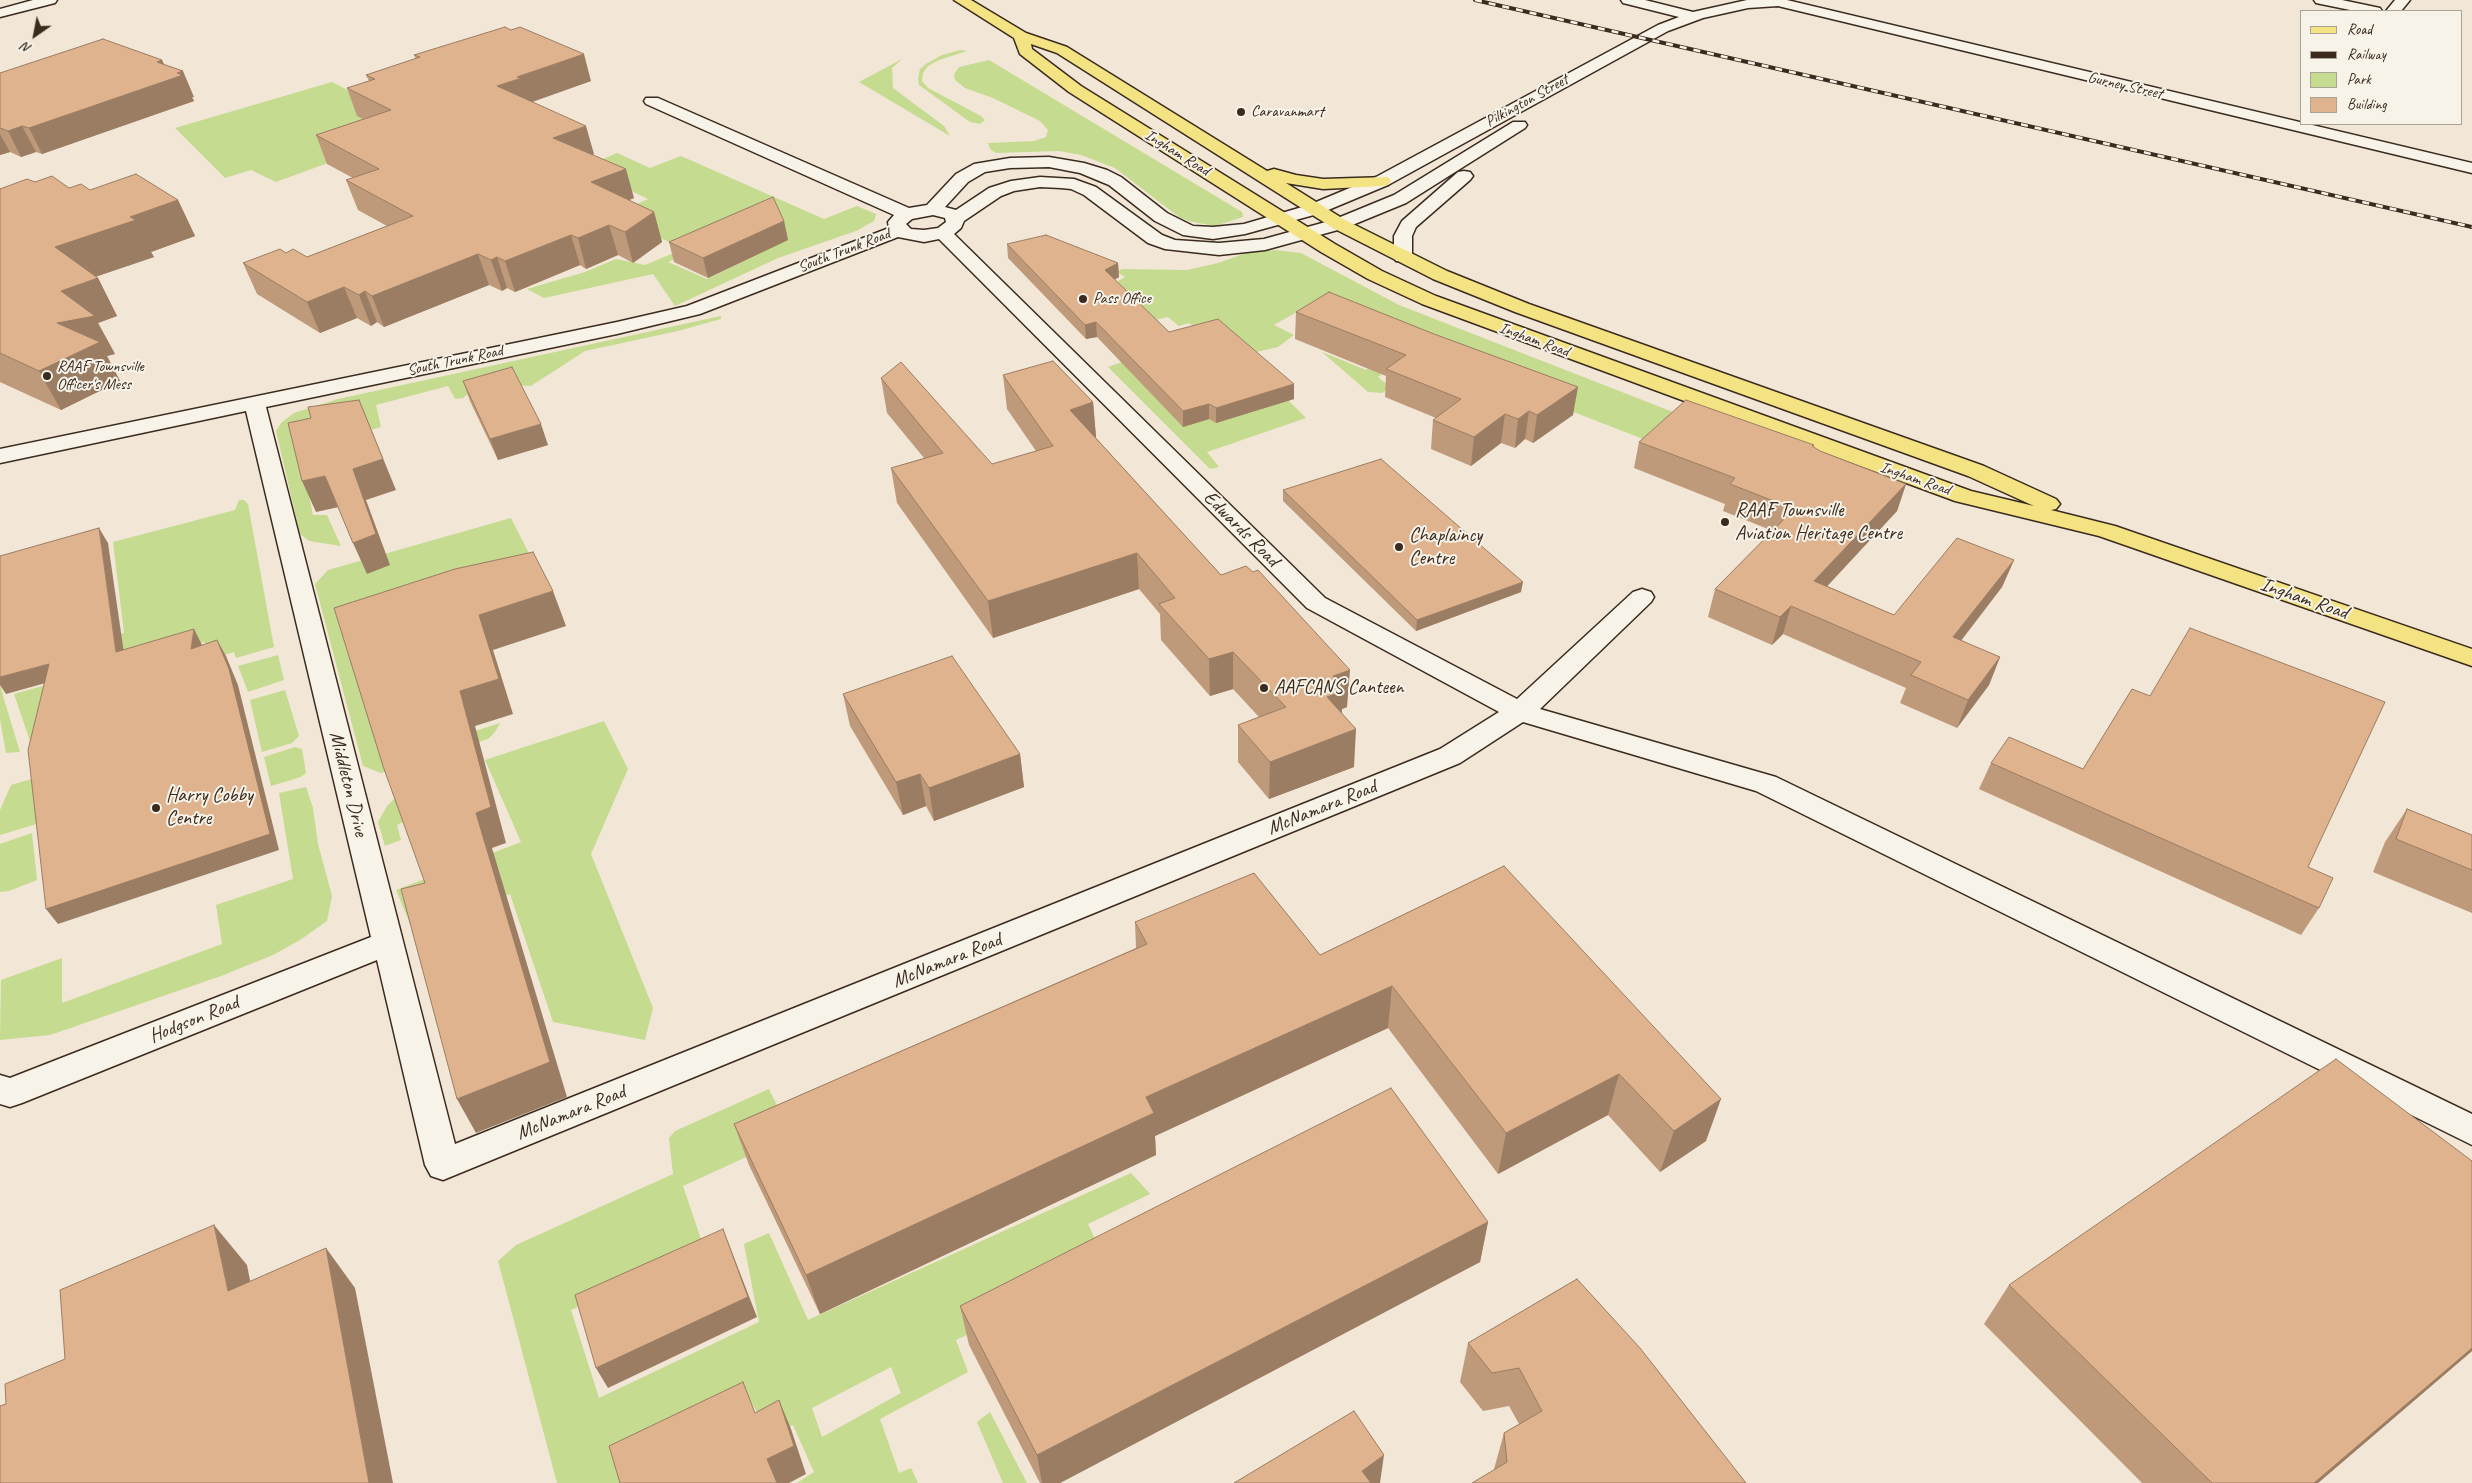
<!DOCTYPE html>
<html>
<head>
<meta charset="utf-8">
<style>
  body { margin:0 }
  #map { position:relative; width:2472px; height:1483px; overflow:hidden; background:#f2e6d6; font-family:Caveat,sans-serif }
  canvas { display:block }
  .legend { position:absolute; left:2300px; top:10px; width:162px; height:115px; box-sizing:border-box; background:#f7f3e8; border:1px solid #aca397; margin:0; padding:6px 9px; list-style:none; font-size:15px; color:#3b2a1e }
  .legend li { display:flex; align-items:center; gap:10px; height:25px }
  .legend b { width:25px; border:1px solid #aca397 }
  .north { position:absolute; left:10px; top:10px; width:50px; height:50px; -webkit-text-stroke:4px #f7f3e8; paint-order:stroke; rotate:213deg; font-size:14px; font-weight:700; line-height:20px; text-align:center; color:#3b2a1e }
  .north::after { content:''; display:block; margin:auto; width:18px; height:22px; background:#3b2a1e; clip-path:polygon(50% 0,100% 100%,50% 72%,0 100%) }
</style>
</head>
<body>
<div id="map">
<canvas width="2472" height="1483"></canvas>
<ul class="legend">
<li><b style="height:6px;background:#f4e382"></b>Road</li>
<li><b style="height:6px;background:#3b2a1e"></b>Railway</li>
<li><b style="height:14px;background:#c5db90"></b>Park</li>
<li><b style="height:14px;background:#deb38e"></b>Building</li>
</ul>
<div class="north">N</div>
</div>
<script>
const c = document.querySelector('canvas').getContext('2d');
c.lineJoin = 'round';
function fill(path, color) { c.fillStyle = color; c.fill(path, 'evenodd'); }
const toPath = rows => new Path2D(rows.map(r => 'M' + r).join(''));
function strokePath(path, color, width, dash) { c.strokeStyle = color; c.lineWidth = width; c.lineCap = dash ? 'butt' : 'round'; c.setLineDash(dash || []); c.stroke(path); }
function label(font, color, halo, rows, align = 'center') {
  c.font = font + ' Caveat,sans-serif'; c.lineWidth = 4; c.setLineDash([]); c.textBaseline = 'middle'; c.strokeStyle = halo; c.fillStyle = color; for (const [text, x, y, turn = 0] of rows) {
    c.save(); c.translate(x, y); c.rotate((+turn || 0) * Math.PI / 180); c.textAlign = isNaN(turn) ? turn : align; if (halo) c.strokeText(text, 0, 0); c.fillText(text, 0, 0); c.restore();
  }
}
fill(toPath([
  [961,50,967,51,939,60,928,66,923,73,922,81,928,88,981,116,985,120,980,124,970,122,919,85,918,79,920,69,926,64,942,55],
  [902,59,892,68,893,88,944,126,950,136,859,82],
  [989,60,1242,212,1243,217,1215,226,1188,221,1179,217,1115,168,1081,155,1059,151,996,153,990,149,988,143,1034,141,1046,137,1048,130,1040,121,993,98,965,88,955,80,954,74,959,67],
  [332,82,423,128,276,182,251,170,225,178,175,128],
  [617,153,650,168,681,156,824,219,857,206,876,214,874,221,856,231,778,258,675,306,653,274,544,298,527,289,585,272,616,259,645,265,683,249,614,215,648,199,583,168],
  [754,246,765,251,707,279,668,262,690,252],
  [1275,250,1301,253,1399,305,1673,412,1643,439,1435,358,1385,372,1378,377,1390,387,1382,393,1368,392,1322,352,1366,370,1397,345,1297,312,1274,325,1294,335,1278,347,1256,352,1222,334,1306,418,1207,452,1219,467,1210,469,1108,367,1203,334,1189,323,1179,326,1168,317,1137,324,1113,284,1125,277,1117,272,1122,269,1187,270,1218,263,1249,252],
  [721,316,721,319,678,331,585,351,531,386,508,385,470,392,463,398,455,399,448,386,376,405,381,427,300,451,313,515,327,515,341,546,309,541,300,534,276,431,281,423,294,413,338,399],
  [239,500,244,500,248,504,274,647,236,658,234,652,206,660,205,642,89,675,31,744,14,694,89,673,104,637,124,633,113,542,235,510],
  [511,518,544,583,385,760,500,723,495,732,488,739,397,769,381,773,363,766,315,584,328,570],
  [278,655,284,680,248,692,238,666],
  [0,682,3,696,20,752,6,753,0,719],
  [285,690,299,736,292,743,262,752,250,700],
  [604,721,628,769,591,854,653,1008,645,1040,553,1022,510,894,411,926,396,890,521,842,485,760],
  [295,747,302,749,306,773,301,777,271,786,264,757],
  [35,778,40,823,0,835,0,810,11,785],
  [306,787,313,808,318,844,332,896,327,921,300,940,273,955,221,976,50,1035,0,1040,1,980,62,958,62,1003,222,944,216,905,293,879,279,793],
  [399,794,398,805,403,822,397,825,401,840,385,846,378,822,387,806],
  [32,833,37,880,9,891,0,892,0,844],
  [769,1089,792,1136,683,1186,704,1248,571,1310,599,1398,759,1322,744,1244,769,1233,808,1320,1131,1173,1150,1194,1088,1224,1099,1248,1072,1286,956,1340,968,1372,880,1419,899,1473,911,1468,918,1483,797,1483,814,1472,793,1425,770,1435,750,1400,622,1483,557,1483,498,1261,516,1245,673,1174,669,1138,675,1131],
  [891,1367,901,1393,822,1437,812,1408],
  [990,1412,1027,1483,1003,1483,977,1422]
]), '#c5db90');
const minor = toPath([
  [33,0,57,0,55,3,0,17,0,9,33,0],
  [1621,0,1645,0,1693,12,1747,0,1787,0,2472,163,2472,173,1778,6,1748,8,1703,18,1668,31,1388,185,1321,213,1245,234,1213,239,1183,235,1155,221,1109,185,1080,173,1049,167,1010,168,985,172,968,182,945,207,956,210,989,188,1011,181,1040,177,1074,179,1096,187,1162,235,1175,240,1219,243,1264,239,1333,220,1394,195,1513,122,1525,122,1527,125,1525,128,1406,203,1345,228,1265,250,1219,255,1165,249,1148,243,1084,195,1071,189,1061,188,1040,187,1014,191,1001,196,964,221,961,228,954,234,1325,598,1517,699,1633,592,1642,589,1651,592,1654,597,1651,602,1540,709,1776,777,2472,1114,2472,1145,1756,791,1523,722,1460,763,443,1180,431,1176,425,1165,377,960,22,1103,10,1107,0,1104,0,1075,10,1078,371,937,246,411,0,463,0,449,617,322,687,306,889,228,888,222,894,215,646,104,644,101,646,98,658,98,909,208,927,205,956,174,974,164,1010,158,1049,157,1084,163,1107,170,1121,177,1167,213,1193,226,1213,227,1244,224,1309,205,1376,177,1658,25,1679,17,1623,3,1621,0],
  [933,215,945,218,946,222,938,228,924,230,911,229,906,224,912,219,933,215],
  [898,237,924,242,939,239,1307,608,1499,712,1440,749,455,1144,266,407,617,334,700,314,898,237],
  [2314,0,2342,0,2380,8,2382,11,2355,11,2316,3,2314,0],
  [2395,0,2410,0,2401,11,2386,11,2395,0],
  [1464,171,1470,172,1473,176,1470,180,1416,227,1412,236,1412,257,1410,261,1396,261,1394,257,1394,236,1402,221,1458,172,1464,171]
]);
const major = toPath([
  [954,0,971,0,1026,33,1067,47,1267,171,1274,169,1296,175,1323,179,1388,177,1391,181,1388,185,1382,186,1323,189,1286,183,1345,220,1447,271,1529,304,1984,466,2056,499,2060,504,2056,509,2051,510,2115,526,2472,649,2472,666,2099,536,1955,501,1422,304,1368,279,1321,252,1069,92,1020,54,1014,38,954,0],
  [1031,44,1057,53,1333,228,1433,279,1515,312,1968,476,2034,506,1971,491,1436,296,1382,271,1335,244,1081,86,1032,49,1031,44]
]);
strokePath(minor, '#3b2a1e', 3);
strokePath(major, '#3b2a1e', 3);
fill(minor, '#f7f3e8');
fill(major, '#f4e382');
const rail = toPath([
  [1475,0,2472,227]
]);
strokePath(rail, '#3b2a1e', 4);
strokePath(rail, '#f7f3e8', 2.5, [7]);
fill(toPath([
  [414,55,591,81,532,102,594,154,593,155,634,198,629,200,654,212,662,242,633,263,618,255,586,269,580,265,515,292,507,288,502,291,489,285,384,327,377,322,371,326,357,318,320,333,257,294,243,263,286,253,307,257,387,226,358,210,346,180,353,178,327,164,316,135,363,119,357,116,347,88,369,81,366,75,416,59],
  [162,60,164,65,194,97,192,97,194,101,42,154,36,152,21,157,10,152,0,155,0,73],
  [35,182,69,188,178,200,195,236,151,252,154,257,95,277,98,278,117,316,98,323,115,354,107,356,120,381,61,410,0,382,0,189],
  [784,221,788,240,708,278,674,262,669,242],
  [1007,244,1118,263,1119,277,1114,280,1169,332,1294,384,1294,399,1216,423,1209,419,1183,427,1097,337,1086,339,1008,258],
  [1296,312,1573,415,1533,443,1525,439,1515,448,1501,443,1471,466,1431,449,1433,420,1436,418,1385,397,1386,376,1295,339],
  [1003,375,1093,402,1096,437,1095,437,1221,575,1347,707,1342,709,1342,713,1354,767,1269,799,1238,762,1238,725,1259,717,1233,689,1210,696,1161,640,1160,614,1139,589,993,638,897,503,891,468,924,458,887,413,881,378,992,464,1036,451,1007,409],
  [463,381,548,445,498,460,470,401],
  [1639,442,1814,445,1813,447,1820,451,1906,484,1897,511,1827,586,1894,615,2014,560,2002,587,1961,641,2000,657,1989,685,1957,728,1900,703,1906,688,1783,634,1772,645,1708,617,1715,589,1773,531,1723,511,1725,504,1634,468],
  [1283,490,1521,592,1416,631,1283,501],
  [843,694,1020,754,1024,787,934,821,926,806,903,815,850,726],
  [1991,763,2308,867,2319,908,2301,935,1979,789],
  [2407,809,2472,835,2472,913,2373,872,2385,842],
  [1504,866,1706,1141,1660,1172,1608,1115,1498,1174,1388,1028,1155,1136,1156,1155,820,1314,749,1165,734,1124,1136,948,1135,922,1320,955],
  [2472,1161,2472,1351,2318,1483,2142,1483,1984,1324,2009,1285],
  [1488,1222,1480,1262,1060,1483,1040,1483,969,1345,960,1306],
  [1577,1279,1746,1483,1494,1469,1504,1433,1519,1424,1509,1406,1483,1411,1460,1382,1468,1343]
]), '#bf9a7a');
fill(toPath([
  [584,54,591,81,529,103,497,86,517,77],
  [162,60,171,79,177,73,183,71,194,97,192,97,194,101,42,154,29,128,157,62],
  [22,126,36,152,21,157,8,131],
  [586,126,594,154,561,167,553,138],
  [0,134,10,152,0,155],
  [626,169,634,198,600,212,591,182],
  [178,200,195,236,151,252,154,257,74,284,55,247,130,217],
  [654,212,662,242,633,263,625,232],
  [784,221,788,240,708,278,703,258],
  [609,225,618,255,586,269,578,238],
  [571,235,580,265,515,292,505,261],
  [478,254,489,285,384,327,372,296],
  [497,257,507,288,502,291,491,260],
  [1118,263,1119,277,1106,285,1105,270],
  [98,278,117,316,98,323,115,354,107,356,120,381,61,410,39,371,61,291],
  [344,287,357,318,320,333,307,302],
  [365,291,377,322,371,326,359,295],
  [1096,322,1097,337,1086,339,1085,325],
  [1294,384,1294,399,1216,423,1216,408],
  [1578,387,1573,415,1533,443,1537,415],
  [359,400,396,490,366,500,390,565,367,574,353,543,353,469],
  [1093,402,1096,437,1073,445,1070,410],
  [1209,404,1209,419,1183,427,1183,411],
  [1529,411,1525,439,1515,448,1518,419],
  [1505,414,1501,443,1471,466,1474,437],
  [541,424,548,445,498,460,490,439],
  [325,476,339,507,316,512,302,481],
  [1906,484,1897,511,1806,609,1814,581],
  [99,528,108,543,126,667,116,652],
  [1137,553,1139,589,993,638,988,601],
  [2014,560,2002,587,1942,665,1953,637],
  [1523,582,1521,592,1416,631,1417,620],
  [553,591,566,626,493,650,513,714,475,726,506,843,492,848,567,1097,476,1133,457,1099,476,813,460,691,479,615],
  [1791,606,1783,634,1772,645,1780,617],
  [194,629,202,645,200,664,191,649],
  [217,640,226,656,238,685,279,850,58,924,46,909],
  [1233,652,1233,689,1210,696,1209,659],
  [2000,657,1989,685,1957,728,1968,700],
  [49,664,60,679,6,694,0,685,0,677],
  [1350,670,1347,707,1342,709,1341,728,1327,697,1333,676],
  [1356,729,1354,767,1269,799,1270,762],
  [1020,754,1024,787,934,821,929,788],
  [920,774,926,806,903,815,896,782],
  [1392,986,1388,1028,1155,1136,1156,1155,820,1314,806,1275,1146,1097],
  [1619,1074,1608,1115,1498,1174,1506,1133],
  [1721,1099,1706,1141,1660,1172,1674,1131],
  [1488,1222,1480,1262,1060,1483,1042,1483,1037,1455],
  [214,1225,247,1265,260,1331,228,1291],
  [723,1229,757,1317,608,1388,596,1368],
  [326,1248,355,1288,393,1483,369,1483],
  [2472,1348,2472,1351,2318,1483,2314,1483],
  [779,1400,791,1429,806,1474,789,1483,777,1483,767,1459],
  [1384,1455,1380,1483,1361,1483,1362,1471]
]), '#9b7d63');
const building = toPath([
  [505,27,511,30,520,27,584,54,517,77,522,78,497,86,586,126,553,138,626,169,591,182,654,212,625,232,609,225,578,238,571,235,505,261,497,257,491,260,478,254,372,296,365,291,359,295,344,287,307,302,243,263,280,249,286,253,293,249,307,257,413,216,346,180,379,169,316,135,391,110,347,88,375,79,366,75,420,57,414,55,505,27],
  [103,39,162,60,157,62,183,71,177,73,183,75,29,128,22,126,8,131,0,128,0,73,103,39],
  [136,174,178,200,130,217,136,220,55,247,98,278,61,291,95,316,57,323,100,342,39,371,0,353,0,189,27,179,35,182,52,176,69,188,81,184,90,190,136,174],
  [773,197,784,221,703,258,669,242,773,197],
  [1046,235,1118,263,1105,270,1169,332,1218,319,1294,384,1216,408,1209,404,1183,411,1096,322,1085,325,1007,244,1046,235],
  [1329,292,1434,334,1578,387,1537,415,1529,411,1518,419,1505,414,1474,437,1433,420,1461,399,1386,369,1406,355,1296,312,1329,292],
  [1053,361,1093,402,1070,410,1221,575,1246,566,1253,572,1258,570,1350,670,1333,676,1343,691,1327,697,1356,729,1270,762,1238,725,1286,707,1233,652,1209,659,1159,604,1175,598,1137,553,988,601,891,468,943,453,881,378,901,362,992,464,1053,446,1003,375,1053,361],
  [512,367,541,424,490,439,463,381,512,367],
  [359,400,383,459,353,469,376,534,353,543,325,476,302,481,288,423,311,418,308,407,359,400],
  [1686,400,1814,445,1812,446,1820,451,1906,484,1814,581,1894,615,1957,538,2014,560,1953,637,2000,657,1968,700,1911,675,1921,662,1791,606,1780,617,1715,589,1794,509,1730,484,1735,478,1639,442,1686,400],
  [1381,459,1523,582,1417,620,1283,490,1381,459],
  [99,528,116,652,194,629,191,649,217,640,229,669,270,834,46,909,28,750,49,664,0,677,0,556,99,528],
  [533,552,553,591,479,615,499,679,460,691,491,807,476,813,550,1062,457,1099,401,889,425,883,383,766,334,608,455,569,533,552],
  [2190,628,2385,702,2308,867,2333,878,2319,908,1991,763,2009,737,2083,769,2132,689,2150,696,2190,628],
  [952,656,1020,754,929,788,920,774,896,782,843,694,952,656],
  [2407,809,2472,835,2472,870,2396,839,2407,809],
  [1504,866,1721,1099,1674,1131,1619,1074,1506,1133,1392,986,1146,1097,1154,1113,806,1275,734,1124,1147,944,1135,922,1254,873,1320,955,1504,866],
  [2336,1059,2472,1161,2472,1348,2314,1483,2212,1483,2009,1285,2336,1059],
  [1391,1088,1488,1222,1037,1455,960,1306,1391,1088],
  [214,1225,228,1291,326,1248,369,1483,0,1483,0,1406,6,1404,5,1384,65,1359,60,1290,214,1225],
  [723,1229,748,1297,596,1368,575,1295,723,1229],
  [1577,1279,1640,1348,1746,1483,1472,1483,1507,1462,1504,1433,1542,1411,1519,1368,1492,1373,1468,1343,1577,1279],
  [743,1382,755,1413,779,1400,794,1446,767,1459,777,1483,620,1483,609,1446,743,1382],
  [1354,1411,1384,1455,1362,1471,1371,1483,1234,1483,1354,1411]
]);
fill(building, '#deb38e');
strokePath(building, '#9b7d63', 1);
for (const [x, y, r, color] of [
  [1241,112,5,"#3b2a1e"],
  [1083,299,5,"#3b2a1e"],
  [47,376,5,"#3b2a1e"],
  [1725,522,5,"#3b2a1e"],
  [1399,547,5,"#3b2a1e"],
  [1264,688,5,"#3b2a1e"],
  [156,808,5,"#3b2a1e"]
]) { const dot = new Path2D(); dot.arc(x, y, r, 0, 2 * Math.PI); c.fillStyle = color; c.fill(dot); strokePath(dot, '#f7f3e8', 2); }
label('16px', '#3b2a1e', '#f7f3e8', [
  ["Gurney Street",2125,86,13],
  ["Pilkington Street",1527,101,-29],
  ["Ingham Road",1177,153,32],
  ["South Trunk Road",844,251,-21],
  ["Ingham Road",1534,340,20],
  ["South Trunk Road",455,361,-12],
  ["Ingham Road",1915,479,19]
]);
label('16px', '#3b2a1e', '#f7f3e8', [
  ["Caravanmart",1251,112],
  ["Pass Office",1093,299],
  ["RAAF Townsville",57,367],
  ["Officer's Mess",57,385]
], 'left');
label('20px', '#3b2a1e', '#f7f3e8', [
  ["RAAF Townsville",1735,511],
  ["Aviation Heritage Centre",1735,534],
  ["Chaplaincy",1409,536],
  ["Centre",1409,559],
  ["AAFCANS Canteen",1274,688],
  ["Harry Cobby",166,796],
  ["Centre",166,819]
], 'left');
label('20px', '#3b2a1e', '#f7f3e8', [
  ["Edwards Road",1241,529,45],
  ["Ingham Road",2304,599,19],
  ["Middleton Drive",348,784,76],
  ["McNamara Road",1322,808,-22],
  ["McNamara Road",947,961,-22],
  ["Hodgson Road",194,1020,-22],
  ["McNamara Road",571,1113,-22]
]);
</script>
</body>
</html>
